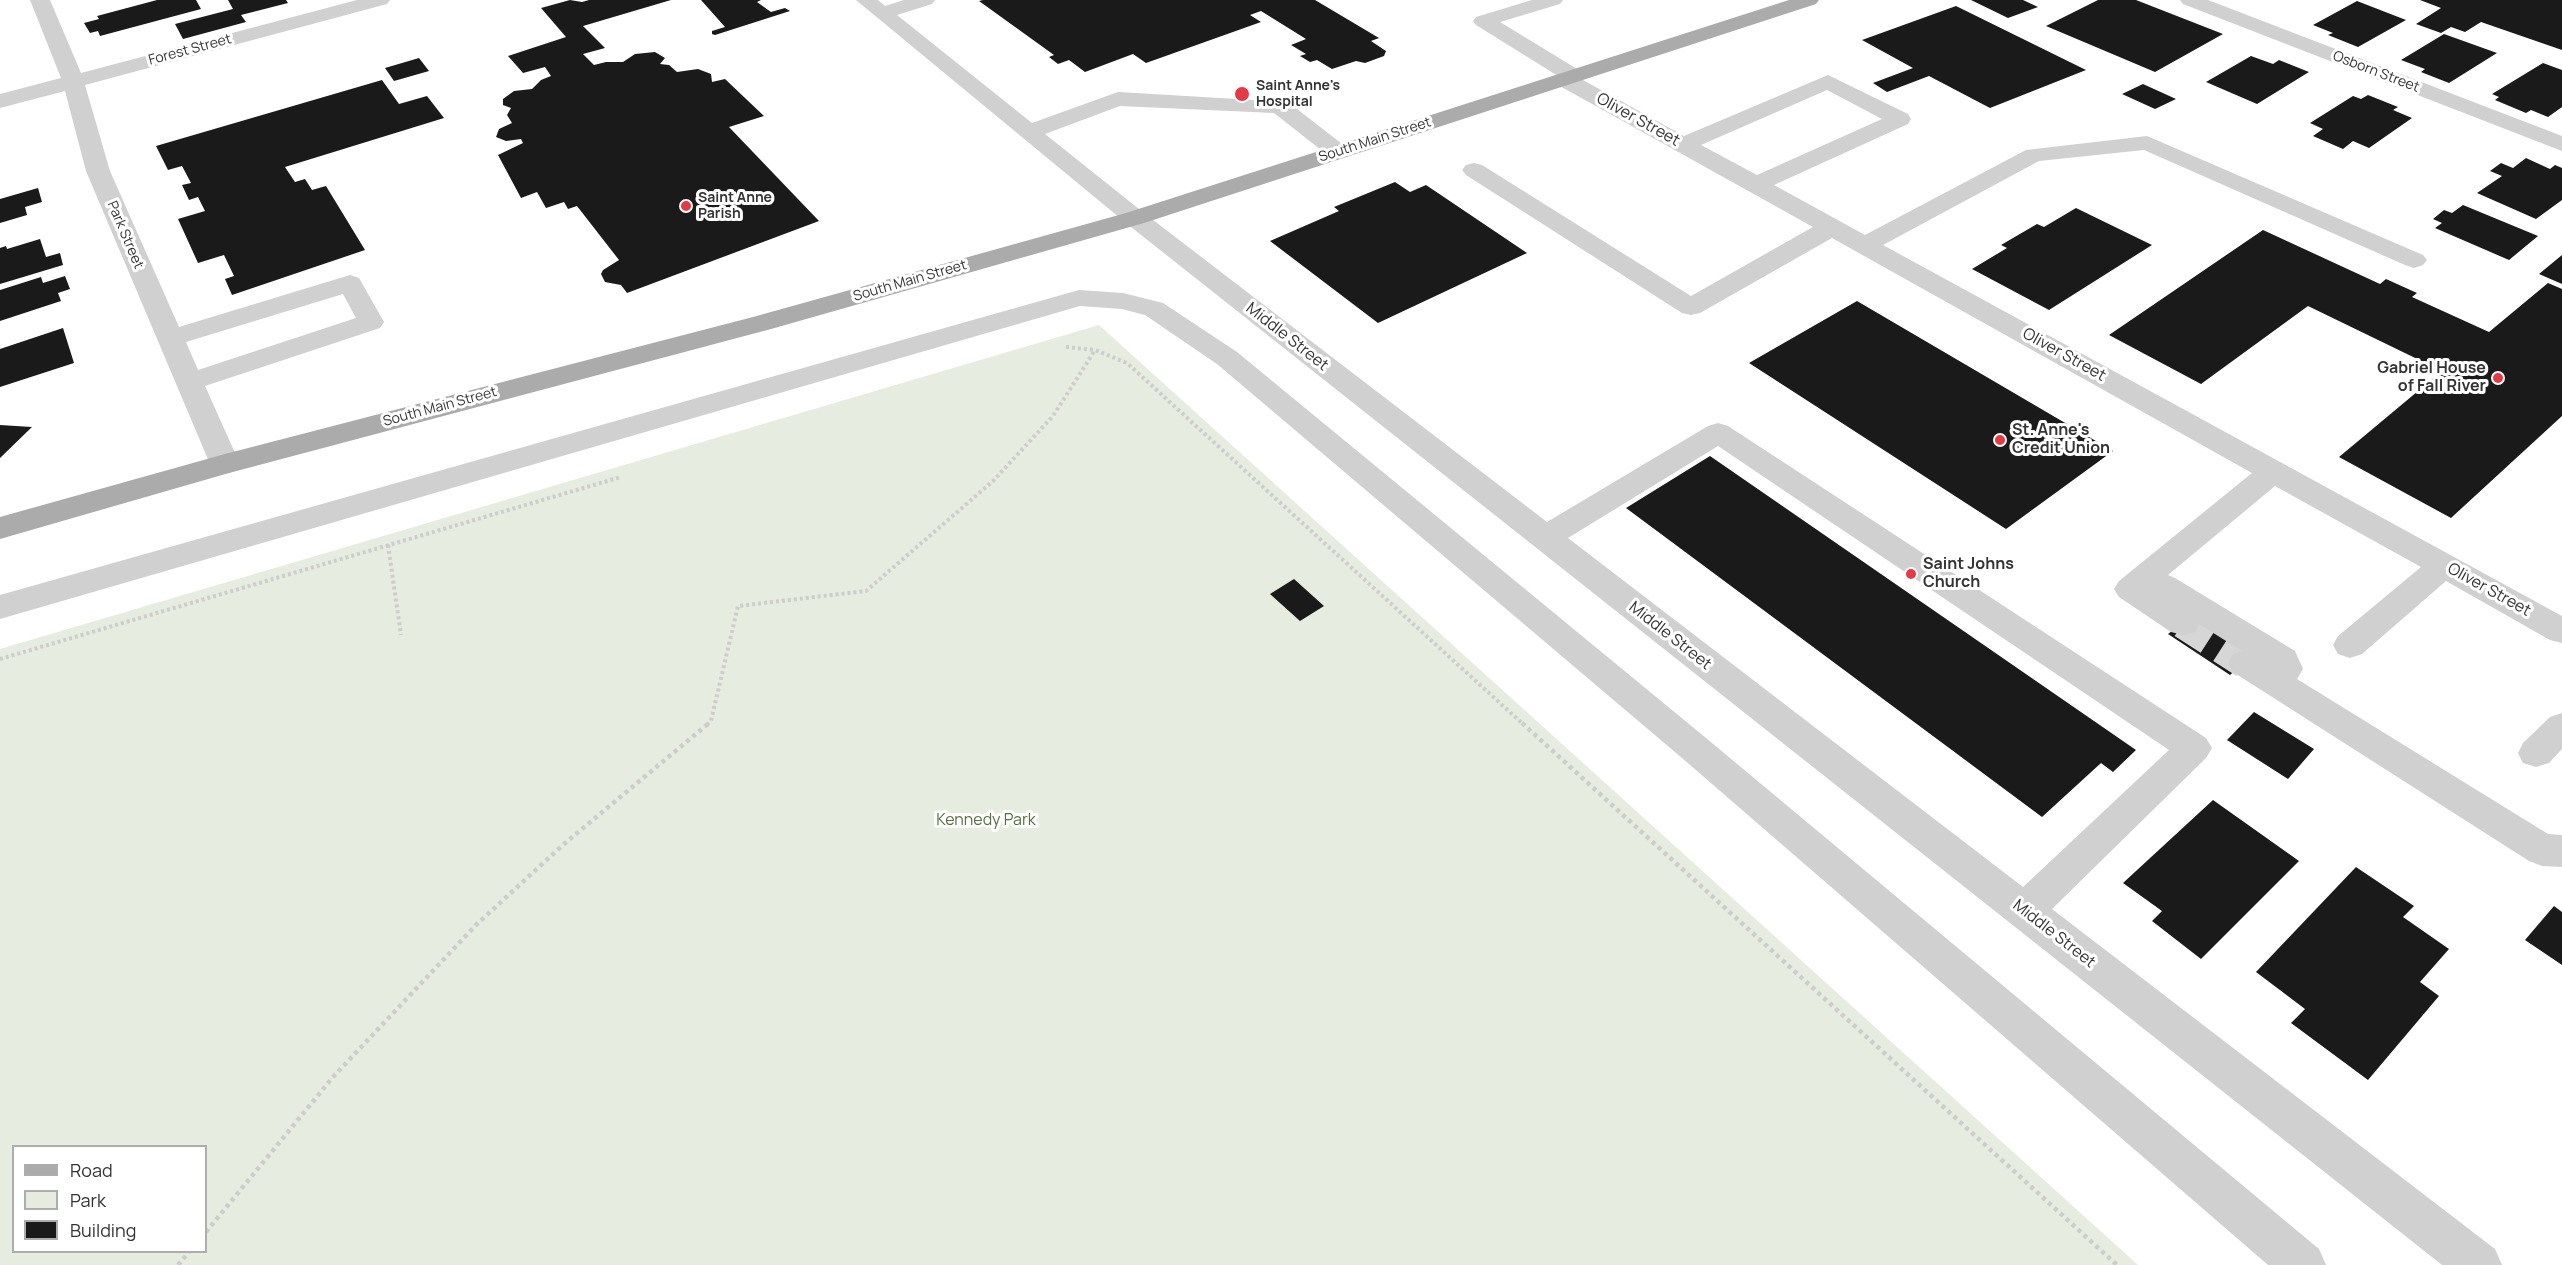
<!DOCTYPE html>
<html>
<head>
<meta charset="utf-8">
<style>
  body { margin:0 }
  #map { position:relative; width:2562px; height:1265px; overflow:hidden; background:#fff; font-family:Manrope,sans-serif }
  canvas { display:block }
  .legend { position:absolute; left:12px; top:1145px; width:195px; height:108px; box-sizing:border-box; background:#fff; border:2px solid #adadad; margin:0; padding:8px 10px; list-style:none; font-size:18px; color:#333 }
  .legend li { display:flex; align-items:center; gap:12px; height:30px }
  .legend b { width:30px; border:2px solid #adadad }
</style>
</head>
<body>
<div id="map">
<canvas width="2562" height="1265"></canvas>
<ul class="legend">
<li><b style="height:8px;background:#ababab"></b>Road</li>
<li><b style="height:16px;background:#e6ecdf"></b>Park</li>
<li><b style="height:16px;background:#1a1a1a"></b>Building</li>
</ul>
</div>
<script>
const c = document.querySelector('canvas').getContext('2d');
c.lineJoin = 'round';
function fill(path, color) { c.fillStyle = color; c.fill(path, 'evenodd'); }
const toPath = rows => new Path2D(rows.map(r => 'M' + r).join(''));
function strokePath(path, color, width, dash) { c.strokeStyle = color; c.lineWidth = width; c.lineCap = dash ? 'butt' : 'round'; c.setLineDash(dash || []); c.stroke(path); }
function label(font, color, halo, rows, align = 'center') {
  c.font = font + ' Manrope,sans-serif'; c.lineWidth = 6; c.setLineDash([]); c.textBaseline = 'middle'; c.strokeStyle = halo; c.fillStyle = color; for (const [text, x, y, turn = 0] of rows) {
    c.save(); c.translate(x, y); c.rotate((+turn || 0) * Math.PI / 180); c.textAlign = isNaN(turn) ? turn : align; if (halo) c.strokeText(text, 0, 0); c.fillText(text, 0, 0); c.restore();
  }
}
fill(toPath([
  [1099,325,2138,1265,0,1265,0,649],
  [14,1146,206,1146,206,1252,14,1252]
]), '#e6ecdf');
fill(toPath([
  [157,0,196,0,201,9,100,36,98,31,90,33,84,23,99,19,97,16],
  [228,0,286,0,288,3,241,15,246,22,183,39,175,24,233,9],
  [570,0,582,2,589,0,671,0,583,26,605,48,583,54,594,65,606,62,623,62,635,54,655,52,665,58,660,64,669,65,677,72,698,69,711,74,712,82,725,79,764,116,729,127,819,221,627,293,621,285,605,282,601,274,603,270,619,260,577,206,568,209,564,202,546,208,537,192,521,198,498,155,523,143,521,139,506,141,496,137,499,129,512,123,507,115,511,108,503,105,503,99,514,91,532,89,541,80,551,76,545,67,523,73,508,56,566,37,541,8],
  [701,0,761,0,757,2,771,12,785,8,790,11,715,35,712,34,712,31,725,27],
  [983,0,1315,0,1379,38,1371,41,1386,51,1384,56,1365,63,1356,61,1332,69,1317,60,1310,62,1300,56,1306,54,1291,45,1306,39,1261,11,1250,15,1261,22,1146,63,1133,54,1085,72,1069,60,1058,64,1049,57,1054,55,979,1],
  [1971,0,2023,0,2038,7,2008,18],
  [2098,0,2136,0,2223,34,2155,72,2046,26],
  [2420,0,2562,0,2562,50,2481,22,2465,32,2451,27,2441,33,2416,24,2441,8],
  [2357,1,2406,20,2358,47,2328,35,2333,33,2313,25],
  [1956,6,2086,70,1990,108,1929,76,1887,92,1873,83,1913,68,1862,40],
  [2444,34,2497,53,2449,83,2421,72,2425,69,2401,60],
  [2251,56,2273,64,2279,60,2309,72,2257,104,2206,82],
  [419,58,429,71,394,81,385,68],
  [2543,63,2562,70,2562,107,2548,117,2531,110,2526,113,2495,100,2499,97,2492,94],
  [382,80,399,104,427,96,444,118,285,167,295,182,305,179,312,190,326,186,365,250,232,295,225,279,234,276,224,255,198,263,178,219,205,211,198,197,189,200,182,185,191,183,182,166,168,170,156,146],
  [2143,84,2176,99,2155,109,2122,94],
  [2368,95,2398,107,2393,110,2412,118,2369,148,2353,141,2343,149,2313,136,2323,129,2310,123,2353,96,2361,99],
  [2526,158,2550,169,2555,165,2562,168,2562,200,2536,219,2477,193,2502,176,2490,171,2501,163,2513,168],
  [1395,182,1410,192,1426,185,1527,253,1378,323,1270,241,1339,211,1334,207],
  [38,188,42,202,25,207,27,215,0,223,0,199],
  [2463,205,2538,236,2509,260,2435,228,2442,223,2433,219,2444,210,2452,213],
  [2076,208,2152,245,2049,310,1972,269,2007,248,2001,245,2037,224,2044,227],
  [2263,230,2380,284,2386,279,2417,293,2412,297,2489,332,2548,283,2562,289,2562,416,2451,518,2339,457,2442,371,2308,306,2201,384,2109,335],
  [40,239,46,257,60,253,63,265,0,284,0,248,6,246,7,249],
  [2562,255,2562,284,2539,274],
  [65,276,70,289,58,293,61,301,0,321,0,290,41,277,43,283],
  [1857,301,2113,451,2006,529,1749,363],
  [63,328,74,363,0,387,0,349],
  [0,425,32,427,0,458],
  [1710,456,2136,750,2113,772,2101,763,2042,817,1626,508],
  [1294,579,1324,606,1300,621,1270,594],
  [2193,615,2254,654,2230,675,2168,634],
  [2254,712,2314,749,2288,779,2227,740],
  [2213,800,2299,861,2201,959,2152,921,2162,911,2123,883],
  [2356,867,2414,906,2403,917,2449,949,2420,982,2439,996,2368,1080,2291,1023,2305,1009,2256,972],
  [2554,906,2562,912,2562,965,2525,940]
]), '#1a1a1a');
strokePath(toPath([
  [2183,623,2245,663]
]), '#d6d6d6', 31, [31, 15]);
strokePath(toPath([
  [1066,347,1095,350,1127,363,1524,725],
  [388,545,401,635],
  [0,659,621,477],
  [707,725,711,721,738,606,866,591,993,481,1053,416,1095,350]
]), '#cdcdcd', 4, [3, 3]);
strokePath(toPath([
  [1522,723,2117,1265],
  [206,1232,333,1077,476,925,564,844,709,723],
  [178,1265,189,1252]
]), '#cdcdcd', 4.5, [4, 4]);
fill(toPath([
  [30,0,50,0,81,73,357,0,390,0,387,4,85,85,110,171,179,327,350,275,359,278,384,322,380,328,205,386,240,464,235,471,225,474,215,471,210,464,86,171,65,91,0,108,0,94,61,78,30,0],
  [343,294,356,318,198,370,186,342,343,294],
  [856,0,878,0,885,6,904,0,935,0,932,4,897,15,1032,123,1118,92,1288,102,1346,147,1350,152,1346,157,1338,159,1330,157,1274,113,1120,106,1045,134,1144,213,1547,522,1708,426,1718,423,1728,426,2206,738,2212,748,2206,758,2052,909,2495,1249,2502,1265,2442,1265,1126,223,856,0],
  [1718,446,2169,750,2023,887,1568,538,1718,446],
  [1532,0,1563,0,1560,4,1500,22,1582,72,1585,77,1583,80,1684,136,1828,75,1908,114,1911,119,1908,124,1774,185,1865,235,2026,150,2147,136,2423,255,2427,260,2423,265,2414,268,2405,265,2144,150,2039,161,1883,245,2562,616,2562,643,2550,640,2446,581,2362,654,2350,658,2338,654,2333,645,2338,636,2421,567,2275,486,2168,575,2175,578,2295,651,2303,669,2297,679,2548,834,2562,835,2562,867,2542,866,2529,861,2233,672,2228,663,2233,654,2242,651,2199,624,2195,632,2183,635,2171,632,2119,597,2114,589,2119,581,2252,473,1832,238,1700,313,1691,315,1682,313,1466,175,1462,170,1466,165,1474,163,1482,165,1691,296,1813,227,1558,85,1555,80,1558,76,1476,25,1473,21,1476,17,1532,0],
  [1827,90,1882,119,1757,175,1701,145,1827,90],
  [2180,0,2208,0,2562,136,2562,151,2183,4,2180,0],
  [1079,290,1123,293,1163,303,1237,352,1706,738,2319,1249,2326,1265,2268,1265,1682,758,1217,364,1145,315,1122,309,1080,306,0,619,0,595,1079,290],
  [2562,713,2562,749,2549,763,2536,767,2523,763,2518,753,2523,743,2550,717,2562,713]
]), '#d0d0d0');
fill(toPath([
  [1789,0,1819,0,1816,4,1144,223,771,329,229,473,0,539,0,517,225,454,753,317,1126,213,1789,0]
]), '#ababab');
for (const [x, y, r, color] of [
  [1242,94,8,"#e63946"],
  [686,206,6,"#e63946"],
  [2498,378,6,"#e63946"],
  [2000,440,6,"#e63946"],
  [1911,574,6,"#e63946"]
]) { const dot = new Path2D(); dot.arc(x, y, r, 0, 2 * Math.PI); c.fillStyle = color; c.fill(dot); strokePath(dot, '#fff', 2); }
label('14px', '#333', '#fff', [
  ["Forest Street",190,50,-15],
  ["Osborn Street",2376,72,21],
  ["South Main Street",1375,140,-18],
  ["Park Street",125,235,67],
  ["South Main Street",910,281,-16],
  ["South Main Street",440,407,-15]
]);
label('bold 14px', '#333', '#fff', [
  ["Saint Anne's",1256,86],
  ["Hospital",1256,102],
  ["Saint Anne",698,198],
  ["Parish",698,214]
], 'left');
label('16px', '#333', '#fff', [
  ["Oliver Street",1638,120,29],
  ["Middle Street",1287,337,38],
  ["Oliver Street",2064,355,29],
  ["Oliver Street",2489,590,29],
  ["Middle Street",1670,636,38],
  ["Middle Street",2054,934,38]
]);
label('bold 16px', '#333', '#fff', [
  ["Gabriel House",2486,369,"right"],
  ["of Fall River",2486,387,"right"],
  ["St. Anne's",2012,431],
  ["Credit Union",2012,449],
  ["Saint Johns",1923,565],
  ["Church",1923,583]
], 'left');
label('16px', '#56703f', '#fff', [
  ["Kennedy Park",986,821]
]);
</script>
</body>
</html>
